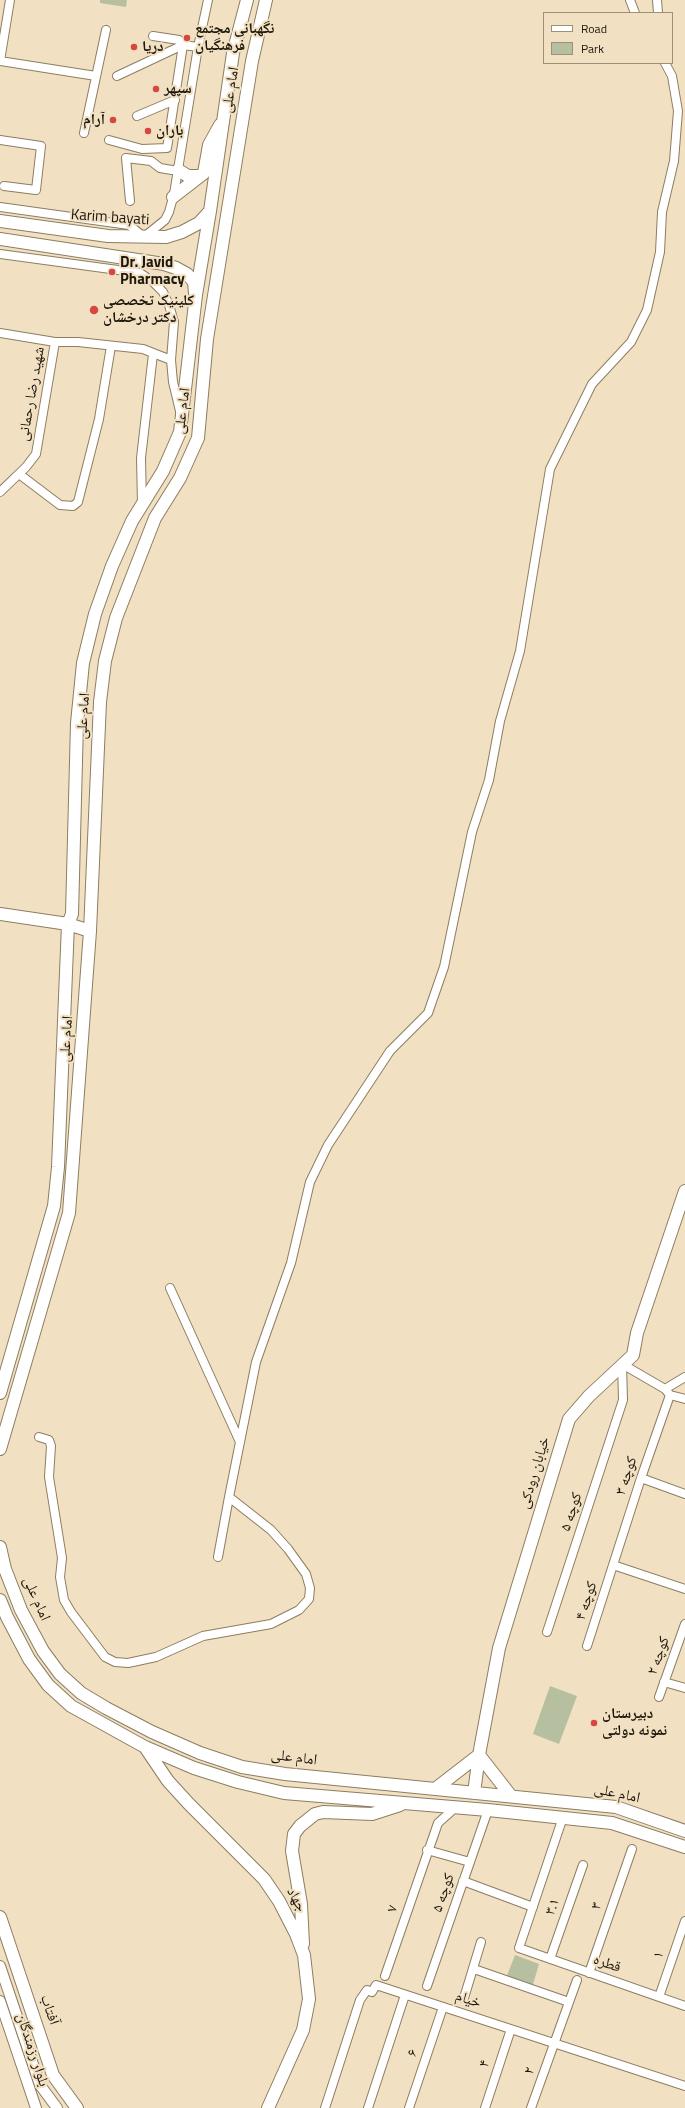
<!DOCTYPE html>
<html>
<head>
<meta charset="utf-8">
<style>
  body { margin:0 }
  #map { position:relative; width:685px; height:2108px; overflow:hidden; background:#f2e0c2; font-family:"Titillium Web",sans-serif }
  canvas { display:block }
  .legend { position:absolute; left:543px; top:12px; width:130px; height:52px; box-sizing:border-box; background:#f2e0c2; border:1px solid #9d9079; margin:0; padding:5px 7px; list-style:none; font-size:12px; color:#1d170c }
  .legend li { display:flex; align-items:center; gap:8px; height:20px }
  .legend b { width:20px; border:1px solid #9d9079 }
</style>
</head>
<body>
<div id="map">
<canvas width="685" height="2108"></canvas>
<ul class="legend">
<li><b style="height:5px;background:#fff"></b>Road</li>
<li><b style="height:11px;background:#b7bfa1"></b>Park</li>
</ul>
</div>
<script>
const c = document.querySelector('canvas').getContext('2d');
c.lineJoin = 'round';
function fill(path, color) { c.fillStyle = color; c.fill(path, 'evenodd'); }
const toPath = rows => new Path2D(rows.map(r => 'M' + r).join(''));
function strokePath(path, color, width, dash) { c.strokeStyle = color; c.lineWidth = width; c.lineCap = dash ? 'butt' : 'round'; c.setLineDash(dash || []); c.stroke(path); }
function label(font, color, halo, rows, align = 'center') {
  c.font = font + ' "Titillium Web","Noto Naskh Arabic",sans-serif'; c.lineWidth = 4; c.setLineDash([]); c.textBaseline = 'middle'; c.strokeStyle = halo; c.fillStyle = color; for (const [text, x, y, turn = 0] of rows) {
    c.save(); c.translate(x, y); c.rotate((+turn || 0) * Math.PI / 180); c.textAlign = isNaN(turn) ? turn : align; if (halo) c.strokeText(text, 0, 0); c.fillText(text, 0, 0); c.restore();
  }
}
fill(toPath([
  [100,0,127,0,126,7,100,3],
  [550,1686,577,1696,559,1744,533,1734],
  [515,1955,539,1964,532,1988,506,1978]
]), '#b7bfa1');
const minor = toPath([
  [630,0,635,13],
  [657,0,658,13],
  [153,36,179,40,183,45,198,47],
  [0,61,96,76],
  [0,61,10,0],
  [117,76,183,45],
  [137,116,175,100],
  [84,133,106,30],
  [0,140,41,146,36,190,4,186],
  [109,140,142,149,167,148,183,45],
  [130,201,126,158,151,161,160,168,178,171],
  [0,207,129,225,144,237,165,220,169,212,174,194,198,47,208,0],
  [0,254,140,273,152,281,163,292,169,305,174,322,171,360,173,382,180,411],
  [0,333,55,342,36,454,26,467,0,492],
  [55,342,78,342,143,349,171,360],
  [19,474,60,505,73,506,78,502,99,419,111,346],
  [142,504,141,458,153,354],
  [170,1288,240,1442],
  [665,1389,685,1377],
  [39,1437,49,1440,51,1446,49,1477,62,1558,60,1577,64,1600,71,1612,105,1657,115,1662,128,1663,156,1657,203,1636,271,1624,299,1610,309,1599,310,1588,306,1574,288,1549,271,1530,229,1497,218,1557],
  [641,1478,685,1494],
  [229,1497,256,1362,291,1263,310,1182,328,1145,390,1051,428,1013,444,967,472,832,489,780,500,721,520,651,550,469,592,384,631,342,647,310,660,252,662,212,674,161,678,111,672,76,665,63],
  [613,1565,685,1589],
  [547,1632,623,1400,622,1364,665,1389,670,1395,685,1399],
  [587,1646,641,1478,670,1395],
  [664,1682,685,1688],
  [659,1697,685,1624],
  [563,1817,519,1948,685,2006],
  [427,1850,470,1862],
  [463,1881,533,1907],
  [550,1959,583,1865],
  [474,1969,569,2002],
  [589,1973,632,1849],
  [385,1976,438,1823,456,1807],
  [427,1986,488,1810],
  [659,1997,685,1921],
  [464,1998,481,1942],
  [325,2108,360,2000,367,1990,372,1992,376,1985,685,2086],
  [368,2108,405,1995],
  [409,2108,443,2007],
  [485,2108,511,2029],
  [531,2108,577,1980]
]);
const tertiary = toPath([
  [0,1966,40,2085,57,2108],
  [0,2001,36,2108]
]);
const secondary = toPath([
  [178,170,188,176,200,176],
  [173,197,204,173,209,145,220,125],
  [0,221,108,236,166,237,182,232,199,223,210,211],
  [0,239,164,264,176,268,187,274,194,282,195,293],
  [0,914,68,924,90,931],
  [0,1393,54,1206,58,1167,68,924,72,914,77,723,83,663,95,614,112,566,132,521,163,471,180,432,196,295,210,211,233,53,247,0],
  [0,1449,69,1213,90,931,100,702,105,661,116,618,155,518,180,478,198,438,207,339,252,61,266,0],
  [0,1547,5,1569,21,1610,43,1651,60,1674,81,1693,106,1708,152,1732,200,1753,242,1767,285,1774,616,1807,685,1831],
  [0,1600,7,1617,29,1659,48,1685,71,1706,145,1747,194,1768,238,1782,284,1793,488,1810,612,1823,685,1847],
  [145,1747,168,1781,189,1804,264,1879,279,1901,296,1934,304,1955,309,1999,303,2030,268,2108],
  [435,1789,479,1755,511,1796],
  [474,1793,479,1755,499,1648,569,1419,589,1396,633,1355,637,1333,685,1191],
  [0,1917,53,2075,77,2108],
  [303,1944,301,1904,292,1851,294,1834,300,1826,315,1814,323,1812,372,1814,400,1805]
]);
strokePath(minor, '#8d7d61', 10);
strokePath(tertiary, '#8d7d61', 12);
strokePath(secondary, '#8d7d61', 14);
strokePath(minor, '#fff', 8);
strokePath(tertiary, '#fff', 10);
strokePath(secondary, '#fff', 12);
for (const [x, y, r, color] of [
  [187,38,4,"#d54740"],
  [134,47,4,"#d54740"],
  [156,89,4,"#d54740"],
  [113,120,4,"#d54740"],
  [148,131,4,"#d54740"],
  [112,272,4,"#d54740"],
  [94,310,5,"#d54740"],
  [594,1723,4,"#d54740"]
]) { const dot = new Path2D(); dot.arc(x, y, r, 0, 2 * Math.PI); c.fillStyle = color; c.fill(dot); strokePath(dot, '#f2e0c2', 1.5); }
label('bold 15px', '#1d170c', '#f2e0c2', [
  ["نگهبانی مجتمع",195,29],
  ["فرهنگیان",195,46],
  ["دریا",142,47],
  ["سپهر",164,89],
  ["آرام",105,120,"right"],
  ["باران",156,131],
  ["Dr. Javid",120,263],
  ["Pharmacy",120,280],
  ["کلینیک تخصصی",103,301],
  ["دکتر درخشان",103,318],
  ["دبیرستان",602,1714],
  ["نمونه دولتی",602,1731]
], 'left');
label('15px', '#1d170c', '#f2e0c2', [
  ["امام علی",231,90,-81],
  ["Karim bayati",110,218,4],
  ["شهید رضا رحمانی",32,394,-80],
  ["امام علی",183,411,-83],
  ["امام علی",84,716,-86],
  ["امام علی",67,1039,-86],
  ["خیابان رودکی",535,1473,-73],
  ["کوچه ۳",627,1476,-72],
  ["کوچه ۵",572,1512,-72],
  ["امام علی",36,1599,66],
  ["کوچه ۴",587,1601,-72],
  ["کوچه ۲",659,1656,-70],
  ["امام علی",294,1758,7],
  ["امام علی",617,1794,12],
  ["کوچه ۵",444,1893,-71],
  ["جهاد",296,1900,61],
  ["۳",597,1906,-71],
  ["۳.۱",553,1907,-70],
  ["۷",393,1909,-72],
  ["۱",659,1955,-71],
  ["قطره",607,1964,19],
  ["خیام",468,2000,18],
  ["آفتاب",49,2010,72],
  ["بلوار رزمندگان",32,2050,72],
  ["۶",413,2053,-71],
  ["۴",485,2064,-72],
  ["۲",530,2071,-70]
]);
</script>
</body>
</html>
